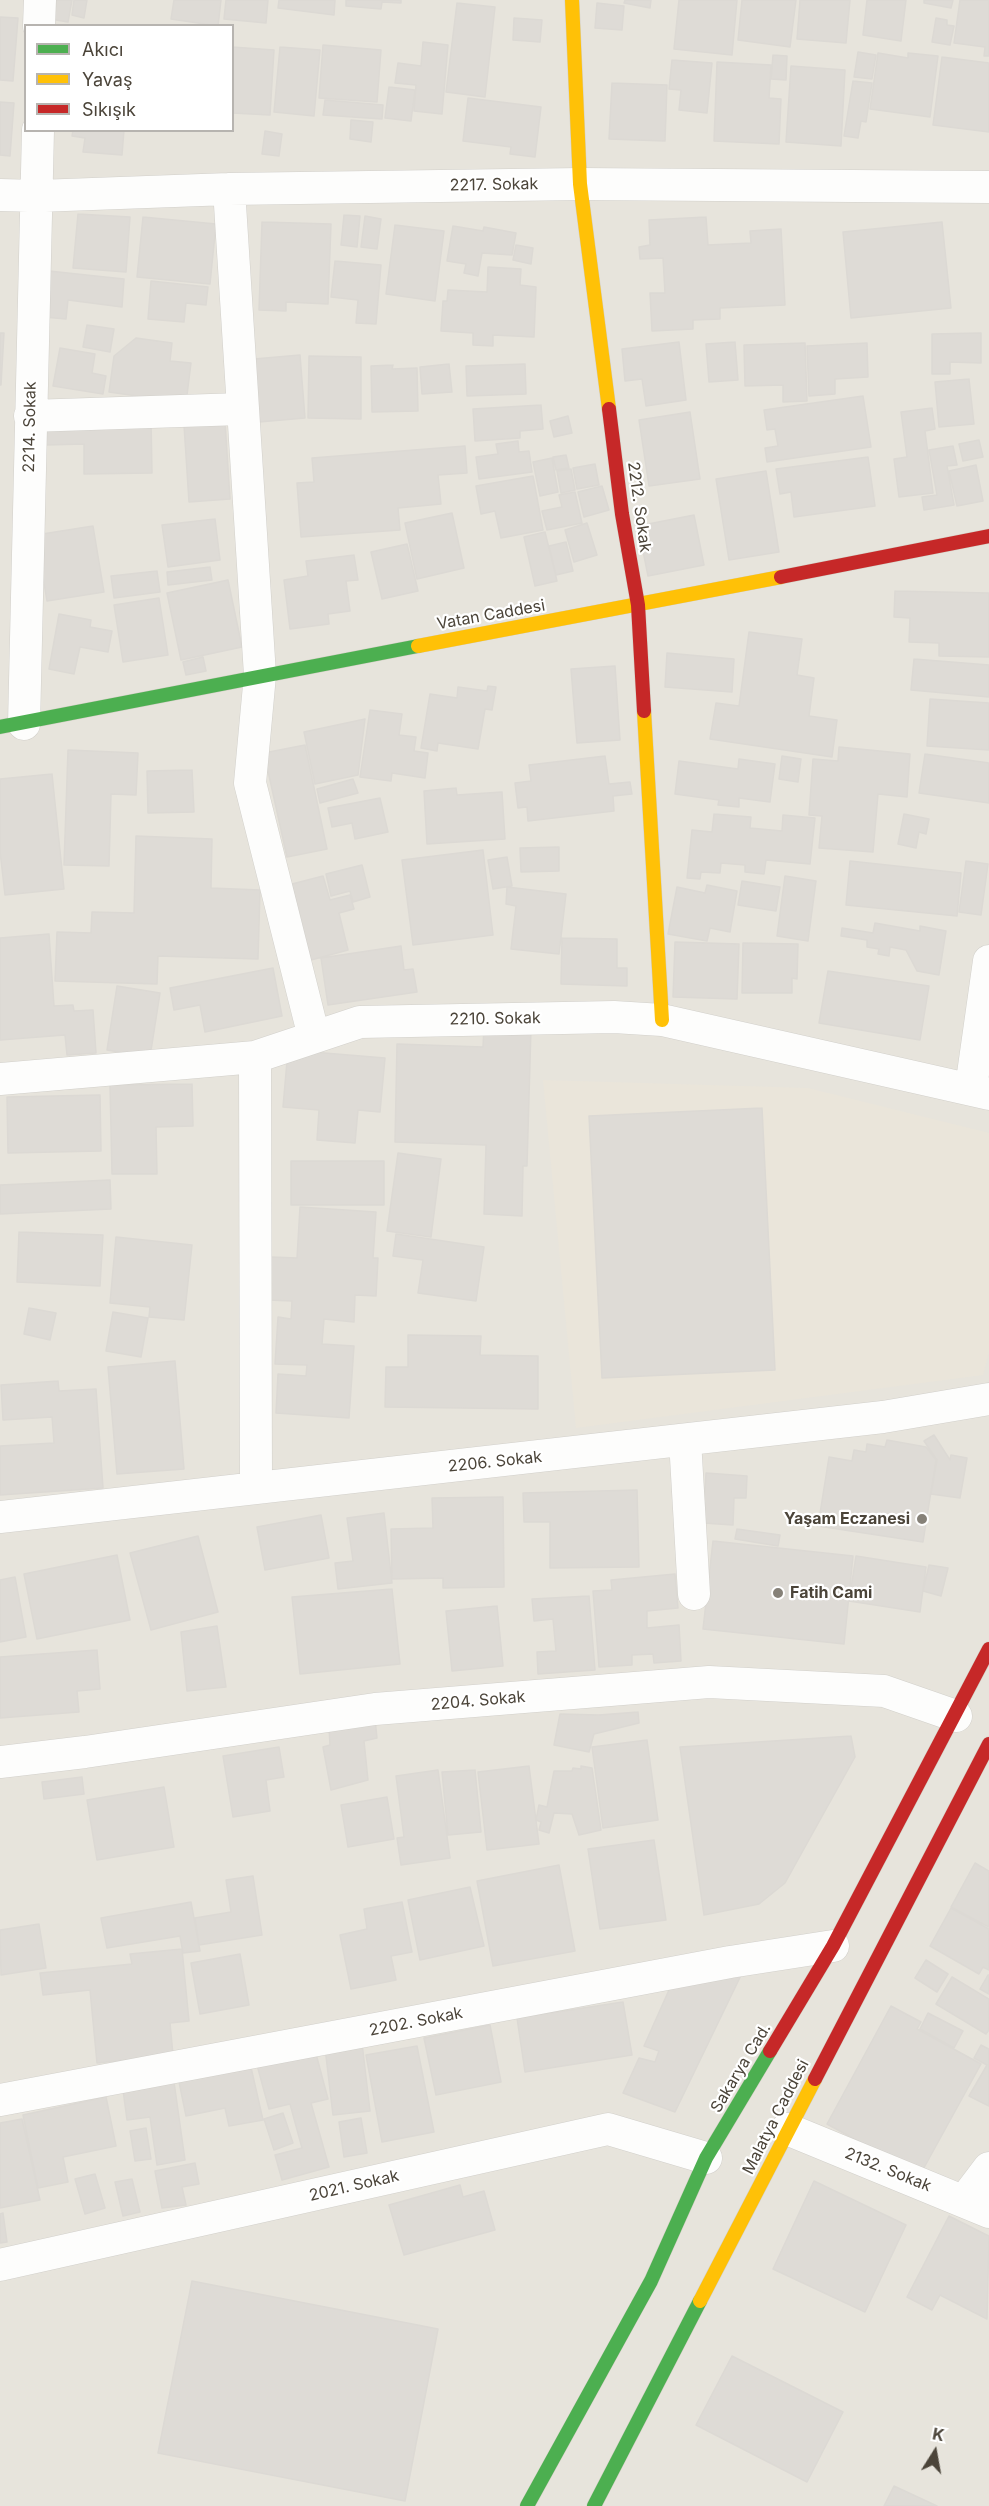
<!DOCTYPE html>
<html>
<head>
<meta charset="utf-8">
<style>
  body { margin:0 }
  #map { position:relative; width:989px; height:2506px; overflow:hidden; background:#f4f2ee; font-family:Inter,sans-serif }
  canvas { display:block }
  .legend { position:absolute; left:24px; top:24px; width:210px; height:108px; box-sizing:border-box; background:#fff; border:2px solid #b7b4b0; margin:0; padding:8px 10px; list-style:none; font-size:18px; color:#4b4439 }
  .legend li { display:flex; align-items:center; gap:12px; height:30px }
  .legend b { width:30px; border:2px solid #b7b4b0 }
  .north { position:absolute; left:905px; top:2422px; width:60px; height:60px; -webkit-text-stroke:4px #fff; paint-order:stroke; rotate:11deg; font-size:16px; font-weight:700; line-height:24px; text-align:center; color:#4b4439 }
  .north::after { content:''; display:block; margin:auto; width:21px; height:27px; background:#4b4439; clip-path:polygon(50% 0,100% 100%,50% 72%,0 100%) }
</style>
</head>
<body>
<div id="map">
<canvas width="989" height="2506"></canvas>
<ul class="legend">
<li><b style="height:8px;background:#4caf50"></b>Akıcı</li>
<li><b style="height:8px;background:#ffc107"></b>Yavaş</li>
<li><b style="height:8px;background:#c62828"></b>Sıkışık</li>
</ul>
<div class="north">K</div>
</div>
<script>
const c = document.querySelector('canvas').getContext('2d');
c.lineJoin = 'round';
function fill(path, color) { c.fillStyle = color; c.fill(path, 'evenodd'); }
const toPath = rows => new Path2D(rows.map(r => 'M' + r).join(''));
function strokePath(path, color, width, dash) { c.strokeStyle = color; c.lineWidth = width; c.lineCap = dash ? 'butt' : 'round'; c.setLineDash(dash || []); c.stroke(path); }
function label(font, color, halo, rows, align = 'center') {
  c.font = font + ' Inter,sans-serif'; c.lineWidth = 4.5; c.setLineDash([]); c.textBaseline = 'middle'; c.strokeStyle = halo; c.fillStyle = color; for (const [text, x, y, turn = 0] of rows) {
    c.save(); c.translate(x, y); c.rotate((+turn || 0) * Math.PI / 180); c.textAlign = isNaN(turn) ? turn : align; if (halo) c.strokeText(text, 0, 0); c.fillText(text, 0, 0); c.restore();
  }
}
fill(toPath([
  [0,0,989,0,989,2506,0,2506],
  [26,26,232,26,232,130,26,130]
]), '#e7e4dc');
fill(toPath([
  [543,1080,808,1088,989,1133,989,1352,983,1375,576,1428]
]), '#eae5da');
const building = toPath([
  [46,0,72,0,68,22,44,18,46,0],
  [74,0,87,0,84,18,72,15,74,0],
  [174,0,221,0,218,26,171,19,174,0],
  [226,0,268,0,266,23,224,19,226,0],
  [279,0,335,0,334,15,278,8,279,0],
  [346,0,401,0,401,3,382,2,381,9,346,6,346,0],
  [625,0,651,0,650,8,624,3,625,0],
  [679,0,737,0,732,55,674,49,679,0],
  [742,0,796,0,790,47,738,40,742,0],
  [800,0,850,0,846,43,797,39,800,0],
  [867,0,906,0,901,41,863,35,867,0],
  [924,0,953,0,951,8,924,3,924,0],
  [960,0,989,0,989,56,984,56,985,47,954,43,960,0],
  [457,3,495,7,485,97,446,92,457,3],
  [597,3,624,6,622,30,595,28,597,3],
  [0,17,18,18,13,81,0,80,0,17],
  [514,18,542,20,540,42,513,40,514,18],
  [936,18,947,20,947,25,954,26,950,45,932,42,936,18],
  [423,42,448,45,442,114,414,111,416,85,395,83,398,63,421,66,423,42],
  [323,45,381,50,377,102,319,98,323,45],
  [232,47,274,50,270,115,232,113,232,47],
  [280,47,320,50,314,116,274,112,280,47],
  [858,52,876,55,872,79,854,77,858,52],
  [878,53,908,58,908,53,938,56,930,117,870,109,878,53],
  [773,55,787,56,786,80,771,79,773,55],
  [942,57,989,63,989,132,933,125,942,57],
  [672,60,712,63,707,113,679,110,681,90,669,89,672,60],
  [717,62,771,65,769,98,781,99,779,144,714,141,717,62],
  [791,66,845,70,841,146,786,142,791,66],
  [853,81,872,83,866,122,861,121,858,138,844,136,853,81],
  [612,83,667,85,665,141,609,139,612,83],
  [389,87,415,90,411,121,385,118,389,87],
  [468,98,541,107,535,157,510,154,511,147,463,141,468,98],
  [325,100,383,105,382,119,323,115,325,100],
  [0,102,14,103,10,156,0,155,0,102],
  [351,120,373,122,371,142,350,139,351,120],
  [73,130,124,130,122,155,83,152,85,138,72,136,73,130],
  [265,131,282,134,279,156,262,154,265,131],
  [78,214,130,217,126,272,73,268,78,214],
  [344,215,360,216,357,247,341,245,344,215],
  [365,216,381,219,377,249,361,247,365,216],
  [143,217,216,224,210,284,137,277,143,217],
  [706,217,708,245,751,243,750,231,781,229,785,305,720,308,720,319,693,320,693,329,652,331,650,293,665,293,663,258,640,259,639,247,650,245,649,220,706,217],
  [262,222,331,224,328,304,286,302,286,311,259,310,262,222],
  [942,222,951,308,851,318,843,232,942,222],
  [395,225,444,231,435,301,386,294,395,225],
  [453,226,483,231,484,227,516,233,512,255,482,253,478,276,464,273,466,264,447,261,453,226],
  [516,245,533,248,531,264,513,260,516,245],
  [335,261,381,265,376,324,356,323,358,300,331,297,335,261],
  [488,267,521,269,520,285,536,287,534,337,493,335,493,346,473,345,473,333,441,331,443,301,447,301,448,290,487,292,488,267],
  [49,271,124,279,122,307,68,300,66,319,44,317,49,271],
  [151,281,208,287,206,305,186,303,184,322,148,319,151,281],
  [87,325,114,329,110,352,83,347,87,325],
  [0,333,4,333,1,385,0,385,0,333],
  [981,333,981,363,950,362,950,374,932,374,932,334,981,333],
  [136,338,172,343,170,361,191,363,186,403,109,392,114,356,136,338],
  [679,342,686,400,646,406,642,379,625,381,622,349,679,342],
  [735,342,738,380,709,382,706,344,735,342],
  [805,343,807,401,783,402,783,385,745,386,744,345,805,343],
  [867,343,868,377,835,379,835,394,809,396,807,346,867,343],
  [60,348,95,354,92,373,106,376,103,394,53,386,60,348],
  [300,355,305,418,259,422,254,359,300,355],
  [309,356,361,357,361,419,308,418,309,356],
  [449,364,452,392,422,394,420,367,449,364],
  [525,364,526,394,467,396,466,366,525,364],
  [393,365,392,369,417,368,418,411,372,412,371,366,393,365],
  [969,379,974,424,939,427,935,382,969,379],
  [863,396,871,447,767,462,765,448,778,446,775,429,767,430,764,410,863,396],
  [541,405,543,429,520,431,520,438,475,441,473,409,541,405],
  [932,408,935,429,925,431,933,493,899,497,894,459,907,457,901,412,932,408],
  [690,412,700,479,649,486,639,420,690,412],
  [568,416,572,433,554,437,550,421,568,416],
  [151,420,152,473,84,474,84,444,46,445,45,422,151,420],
  [225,422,230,499,189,502,184,425,225,422],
  [979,440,983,457,963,461,959,444,979,440],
  [518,441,519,452,529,451,532,472,479,479,476,457,498,454,496,444,518,441],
  [465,446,467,473,438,475,441,504,398,508,400,530,301,537,297,483,314,482,312,458,465,446],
  [953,446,957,465,947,466,954,505,924,510,922,497,937,495,929,450,953,446],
  [566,455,569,468,556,470,553,457,566,455],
  [868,457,875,506,794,517,791,492,780,494,776,469,868,457],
  [552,458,558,492,540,496,533,462,552,458],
  [595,464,599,485,577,489,573,468,595,464],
  [976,465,983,501,957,506,949,471,976,465],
  [571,469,575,490,561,493,557,471,571,469],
  [766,471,779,552,729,560,716,479,766,471],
  [533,476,543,530,501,538,495,511,481,514,476,486,533,476],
  [602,486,609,510,584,517,578,492,602,486],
  [575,492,582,523,547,530,542,511,562,507,559,495,575,492],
  [452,513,464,568,417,579,405,523,452,513],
  [694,515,704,565,648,576,638,526,694,515],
  [215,519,220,560,168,567,162,525,215,519],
  [587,523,597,555,574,562,565,530,587,523],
  [93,526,104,592,47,601,36,535,93,526],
  [545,532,557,581,535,586,524,537,545,532],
  [566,542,573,571,556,575,549,546,566,542],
  [407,544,418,591,382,599,371,552,407,544],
  [354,555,358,580,346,581,350,611,328,614,329,624,290,629,284,580,308,576,306,561,354,555],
  [210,567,212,580,168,585,167,572,210,567],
  [157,571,160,592,114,598,111,576,157,571],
  [228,580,242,647,181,660,167,593,228,580],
  [895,591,989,593,989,657,939,656,939,643,909,642,910,618,894,617,895,591],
  [159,598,168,655,123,662,114,605,159,598],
  [59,614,91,620,90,627,112,631,108,652,80,647,74,674,49,669,59,614],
  [749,632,802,639,797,675,814,678,809,716,837,720,832,757,710,739,716,703,739,706,749,632],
  [667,653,734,659,732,692,665,687,667,653],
  [203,657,206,671,186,675,183,662,203,657],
  [914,659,989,665,989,697,911,690,914,659],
  [615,666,620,740,577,743,571,669,615,666],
  [488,686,496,687,492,710,485,709,478,749,438,743,437,751,421,748,430,694,457,698,458,687,487,691,488,686],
  [930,699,989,703,989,750,927,746,930,699],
  [370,710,402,714,399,735,416,737,414,751,428,753,425,778,392,773,391,781,360,777,370,710],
  [365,719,358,775,315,784,304,732,365,719],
  [305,745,327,849,287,857,264,753,305,745],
  [839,747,910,754,907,797,878,794,873,852,819,848,822,816,809,815,813,759,838,761,839,747],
  [68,750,138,753,136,795,111,794,109,866,64,865,68,750],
  [925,754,989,763,989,803,919,793,925,754],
  [605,756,609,784,630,782,632,794,613,796,614,811,528,821,527,807,518,808,515,783,531,781,529,765,605,756],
  [782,756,801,759,798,782,779,779,782,756],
  [739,759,775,764,770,802,739,798,739,807,718,805,719,800,675,794,679,761,738,769,739,759],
  [192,770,194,812,148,813,147,771,192,770],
  [52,774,64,889,5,895,0,851,0,779,52,774],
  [353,779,358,793,320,803,317,789,353,779],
  [456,788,457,795,502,792,505,839,427,844,424,791,456,788],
  [380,798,388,832,355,839,352,823,332,827,328,808,380,798],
  [714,814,751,817,750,828,782,831,783,815,815,818,810,864,766,860,764,874,745,872,745,865,721,863,720,873,701,872,700,879,687,878,692,830,712,832,714,814],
  [904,814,929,819,926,834,919,832,916,848,898,844,904,814],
  [136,836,212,839,211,888,260,890,258,959,158,956,157,984,55,981,57,932,91,933,92,912,134,913,136,836],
  [559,847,559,871,521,872,520,848,559,847],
  [483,850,493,935,413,945,402,860,483,850],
  [507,857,512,886,493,889,488,860,507,857],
  [850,861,961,873,957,916,846,905,850,861],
  [966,861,988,864,981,915,959,912,966,861],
  [362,865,370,897,353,902,350,891,331,896,326,874,362,865],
  [323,876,330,900,350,895,354,909,339,913,348,950,311,960,292,884,323,876],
  [785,876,816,881,808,941,777,936,785,876],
  [742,881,780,887,776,911,738,905,742,881],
  [707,885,737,891,730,932,710,928,707,941,668,934,677,887,705,893,707,885],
  [507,887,566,894,559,954,511,949,516,906,506,904,507,887],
  [875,923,920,931,920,926,946,931,939,975,917,971,906,950,890,947,889,956,878,954,879,949,867,947,867,940,841,936,842,928,873,933,875,923],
  [49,934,54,1006,73,1005,74,1011,93,1010,96,1053,67,1055,65,1035,0,1040,0,938,49,934],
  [562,938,617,939,617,968,627,968,627,986,561,984,562,938],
  [675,942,739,944,737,999,673,997,675,942],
  [743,943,798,944,797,979,792,978,792,993,742,993,743,943],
  [401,946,404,970,413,969,417,992,328,1005,321,958,401,946],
  [273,968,282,1016,205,1032,200,1005,174,1010,170,988,273,968],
  [828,971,929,986,920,1040,819,1023,828,971],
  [117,986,160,993,150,1057,107,1050,117,986],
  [484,1027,531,1028,527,1166,523,1166,522,1216,484,1214,486,1145,395,1142,397,1044,483,1047,484,1027],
  [288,1050,385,1058,380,1112,358,1110,355,1143,317,1140,319,1110,283,1107,288,1050],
  [192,1084,193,1126,156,1127,157,1174,112,1174,110,1085,192,1084],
  [100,1095,101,1151,8,1153,7,1097,100,1095],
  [762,1108,775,1370,602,1378,589,1116,762,1108],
  [398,1153,441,1159,431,1237,387,1231,398,1153],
  [291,1161,384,1161,384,1205,291,1205,291,1161],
  [110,1180,111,1209,0,1214,0,1185,110,1180],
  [300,1207,376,1212,373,1258,378,1258,376,1296,355,1295,354,1322,324,1319,322,1344,354,1346,349,1418,276,1413,278,1374,306,1376,307,1365,275,1364,278,1317,291,1319,292,1301,268,1300,271,1257,297,1258,300,1207],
  [19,1232,103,1235,100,1286,17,1282,19,1232],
  [396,1234,484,1247,476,1301,418,1293,423,1260,393,1256,396,1234],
  [116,1237,192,1245,184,1320,149,1317,150,1307,110,1303,116,1237],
  [29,1308,56,1313,50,1340,24,1334,29,1308],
  [113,1312,148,1318,141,1357,106,1351,113,1312],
  [408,1335,481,1336,480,1355,538,1356,538,1409,385,1407,386,1367,408,1367,408,1335],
  [175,1361,184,1469,117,1474,108,1367,175,1361],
  [58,1381,59,1391,96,1389,103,1488,0,1495,0,1446,54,1443,52,1417,3,1420,1,1385,58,1381],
  [934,1435,950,1460,951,1455,967,1458,960,1498,931,1494,937,1460,924,1441,934,1435],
  [887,1440,926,1447,936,1460,923,1542,818,1526,829,1457,852,1461,854,1450,866,1452,867,1444,885,1447,887,1440],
  [706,1473,747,1476,746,1498,734,1498,733,1525,703,1523,706,1473],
  [637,1490,639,1567,550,1568,550,1522,524,1522,523,1493,637,1490],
  [503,1497,504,1587,443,1588,443,1578,392,1579,391,1529,433,1528,432,1498,503,1497],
  [384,1513,392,1583,338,1589,335,1563,353,1561,347,1518,384,1513],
  [321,1515,329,1558,265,1570,257,1527,321,1515],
  [737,1529,780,1535,778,1546,735,1539,737,1529],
  [198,1536,218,1612,151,1630,130,1553,198,1536],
  [713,1541,853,1556,844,1644,703,1629,713,1541],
  [117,1555,130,1620,37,1639,24,1574,117,1555],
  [856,1556,926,1567,920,1612,849,1601,856,1556],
  [929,1565,948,1568,941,1596,923,1591,929,1565],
  [675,1574,678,1608,647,1611,647,1628,679,1625,681,1661,654,1663,653,1654,632,1655,632,1665,599,1667,593,1591,612,1590,611,1580,675,1574],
  [15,1577,26,1637,0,1642,0,1580,15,1577],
  [392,1589,400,1664,300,1674,292,1597,392,1589],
  [589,1596,595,1670,538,1674,537,1652,556,1651,553,1619,534,1621,532,1599,589,1596],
  [497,1606,503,1666,452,1671,446,1611,497,1606],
  [217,1626,226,1687,187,1691,181,1632,217,1626],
  [97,1650,100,1689,77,1691,79,1712,0,1718,0,1657,97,1650],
  [638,1712,639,1723,594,1734,589,1752,554,1745,560,1714,599,1715,638,1712],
  [375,1719,377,1738,364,1741,368,1780,331,1790,323,1747,330,1745,329,1727,375,1719],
  [851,1736,855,1757,785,1883,759,1904,704,1915,680,1747,851,1736],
  [647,1740,658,1820,603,1828,592,1747,647,1740],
  [279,1747,284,1777,266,1780,270,1811,233,1817,223,1756,279,1747],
  [529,1766,539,1844,487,1850,478,1772,529,1766],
  [581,1766,592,1768,601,1830,579,1835,572,1814,554,1813,549,1833,539,1830,541,1822,536,1820,539,1805,547,1807,554,1771,572,1771,573,1768,581,1769,581,1766],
  [438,1770,450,1858,401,1865,397,1838,404,1837,396,1776,438,1770],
  [475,1770,481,1832,448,1835,442,1772,475,1770],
  [82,1777,84,1794,44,1799,42,1782,82,1777],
  [164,1787,174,1847,97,1860,87,1800,164,1787],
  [387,1797,394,1839,348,1847,341,1805,387,1797],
  [654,1840,666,1920,600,1929,588,1849,654,1840],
  [975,1863,989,1871,989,1927,951,1907,975,1863],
  [559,1865,575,1951,493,1966,477,1881,559,1865],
  [253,1876,262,1935,199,1945,195,1918,231,1912,226,1880,253,1876],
  [470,1887,484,1946,420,1960,408,1900,470,1887],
  [191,1902,200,1951,183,1953,180,1936,107,1948,101,1918,191,1902],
  [402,1902,412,1952,391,1956,396,1980,351,1989,340,1935,367,1929,364,1909,402,1902],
  [951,1908,989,1929,989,1970,983,1967,979,1974,930,1946,951,1908],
  [39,1924,46,1968,1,1975,0,1930,39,1924],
  [182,1949,189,2021,170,2023,173,2055,97,2063,90,1990,43,1995,40,1973,132,1964,130,1954,182,1949],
  [240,1954,249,2005,200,2014,191,1963,240,1954],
  [926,1960,948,1974,937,1992,915,1978,926,1960],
  [746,1965,675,2112,623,2093,639,2058,655,2062,659,2051,644,2046,673,1981,746,1965],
  [988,1975,989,1975,989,1994,980,1989,988,1975],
  [952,1977,989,1999,989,2030,986,2034,936,2004,952,1977],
  [623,2002,632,2055,525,2072,517,2018,623,2002],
  [891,2006,921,2022,917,2029,981,2064,920,2175,827,2124,891,2006],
  [928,2013,963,2031,954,2048,920,2029,928,2013],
  [490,2025,501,2082,436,2095,424,2038,490,2025],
  [362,2043,370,2111,333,2115,325,2048,362,2043],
  [981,2045,989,2049,989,2106,969,2096,987,2065,974,2058,981,2045],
  [417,2046,434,2132,382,2142,366,2055,417,2046],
  [315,2050,328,2099,311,2103,329,2167,282,2180,275,2155,302,2148,290,2104,269,2109,257,2065,315,2050],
  [250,2063,263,2120,229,2126,225,2108,186,2116,178,2077,250,2063],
  [174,2082,185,2160,157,2165,150,2117,127,2120,123,2090,174,2082],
  [106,2097,116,2146,63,2157,68,2182,38,2188,23,2115,106,2097],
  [283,2113,293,2143,274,2150,264,2119,283,2113],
  [361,2118,367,2153,344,2157,339,2122,361,2118],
  [22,2119,40,2200,0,2208,0,2123,22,2119],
  [146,2128,151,2159,135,2161,130,2131,146,2128],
  [195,2163,199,2184,182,2187,186,2205,162,2208,155,2171,195,2163],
  [95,2174,105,2208,85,2214,75,2179,95,2174],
  [132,2179,140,2212,123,2216,115,2182,132,2179],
  [814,2181,906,2225,865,2312,773,2269,814,2181],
  [460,2185,463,2197,484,2191,495,2230,404,2255,389,2205,460,2185],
  [3,2213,7,2242,0,2243,0,2214,3,2213],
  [949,2216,989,2236,987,2319,940,2295,932,2310,907,2297,949,2216],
  [192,2281,438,2329,405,2501,158,2453,192,2281],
  [732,2356,843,2412,807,2482,696,2425,732,2356],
  [894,2486,937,2506,884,2506,894,2486]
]);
fill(building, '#dedbd6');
strokePath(building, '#dcd9d4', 1.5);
const street = toPath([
  [39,26,40,0],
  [229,189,260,675,250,783,314,1037],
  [0,195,38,196,229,189,580,184,989,187],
  [30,416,241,409],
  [24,724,38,130],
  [255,1057,256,1488],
  [0,1079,255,1057,360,1022,614,1017,662,1020,989,1094],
  [971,1088,989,961],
  [685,1440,694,1594],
  [0,1517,883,1417,989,1399],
  [0,1762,85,1752,375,1709,709,1682,884,1691,956,1716],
  [0,2100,730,1962,833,1946],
  [787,2129,989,2212],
  [964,2201,989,2168],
  [0,2265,608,2129,706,2158]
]);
const fast = toPath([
  [0,727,418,646],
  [527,2506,651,2281,706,2158,770,2051],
  [594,2506,700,2301]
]);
const slow = toPath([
  [572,0,580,184,609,409],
  [418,646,781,577],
  [644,711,662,1020],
  [700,2301,815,2079]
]);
const jam = toPath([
  [609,409,622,514,638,605,644,711],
  [781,577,989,536],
  [770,2051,833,1946,989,1649],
  [815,2079,989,1744]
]);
strokePath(street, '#d2d0cb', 33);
strokePath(fast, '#d3cfc5', 15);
strokePath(slow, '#d3cfc5', 15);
strokePath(jam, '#d3cfc5', 15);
strokePath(street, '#fdfdfc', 32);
strokePath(fast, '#4caf50', 14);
strokePath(slow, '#ffc107', 14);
strokePath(jam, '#c62828', 14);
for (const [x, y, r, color] of [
  [922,1519,6,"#868178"],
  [778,1593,6,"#868178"]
]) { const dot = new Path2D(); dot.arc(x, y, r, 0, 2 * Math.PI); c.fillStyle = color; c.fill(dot); strokePath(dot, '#fff', 2); }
label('16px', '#4b4439', '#fff', [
  ["2217. Sokak",494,185,-1],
  ["2214. Sokak",30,427,-89],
  ["2212. Sokak",639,507,82],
  ["Vatan Caddesi",491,615,-10],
  ["2210. Sokak",495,1019,-1],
  ["2206. Sokak",495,1462,-6],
  ["2204. Sokak",478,1701,-5],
  ["2202. Sokak",416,2022,-11],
  ["Sakarya Cad.",741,2068,-59],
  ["Malatya Caddesi",776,2117,-63],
  ["2132. Sokak",888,2170,22],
  ["2021. Sokak",354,2186,-13]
]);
label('bold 16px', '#4b4439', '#fff', [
  ["Yaşam Eczanesi",910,1519],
  ["Fatih Cami",790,1593,"left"]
], 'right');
</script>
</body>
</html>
